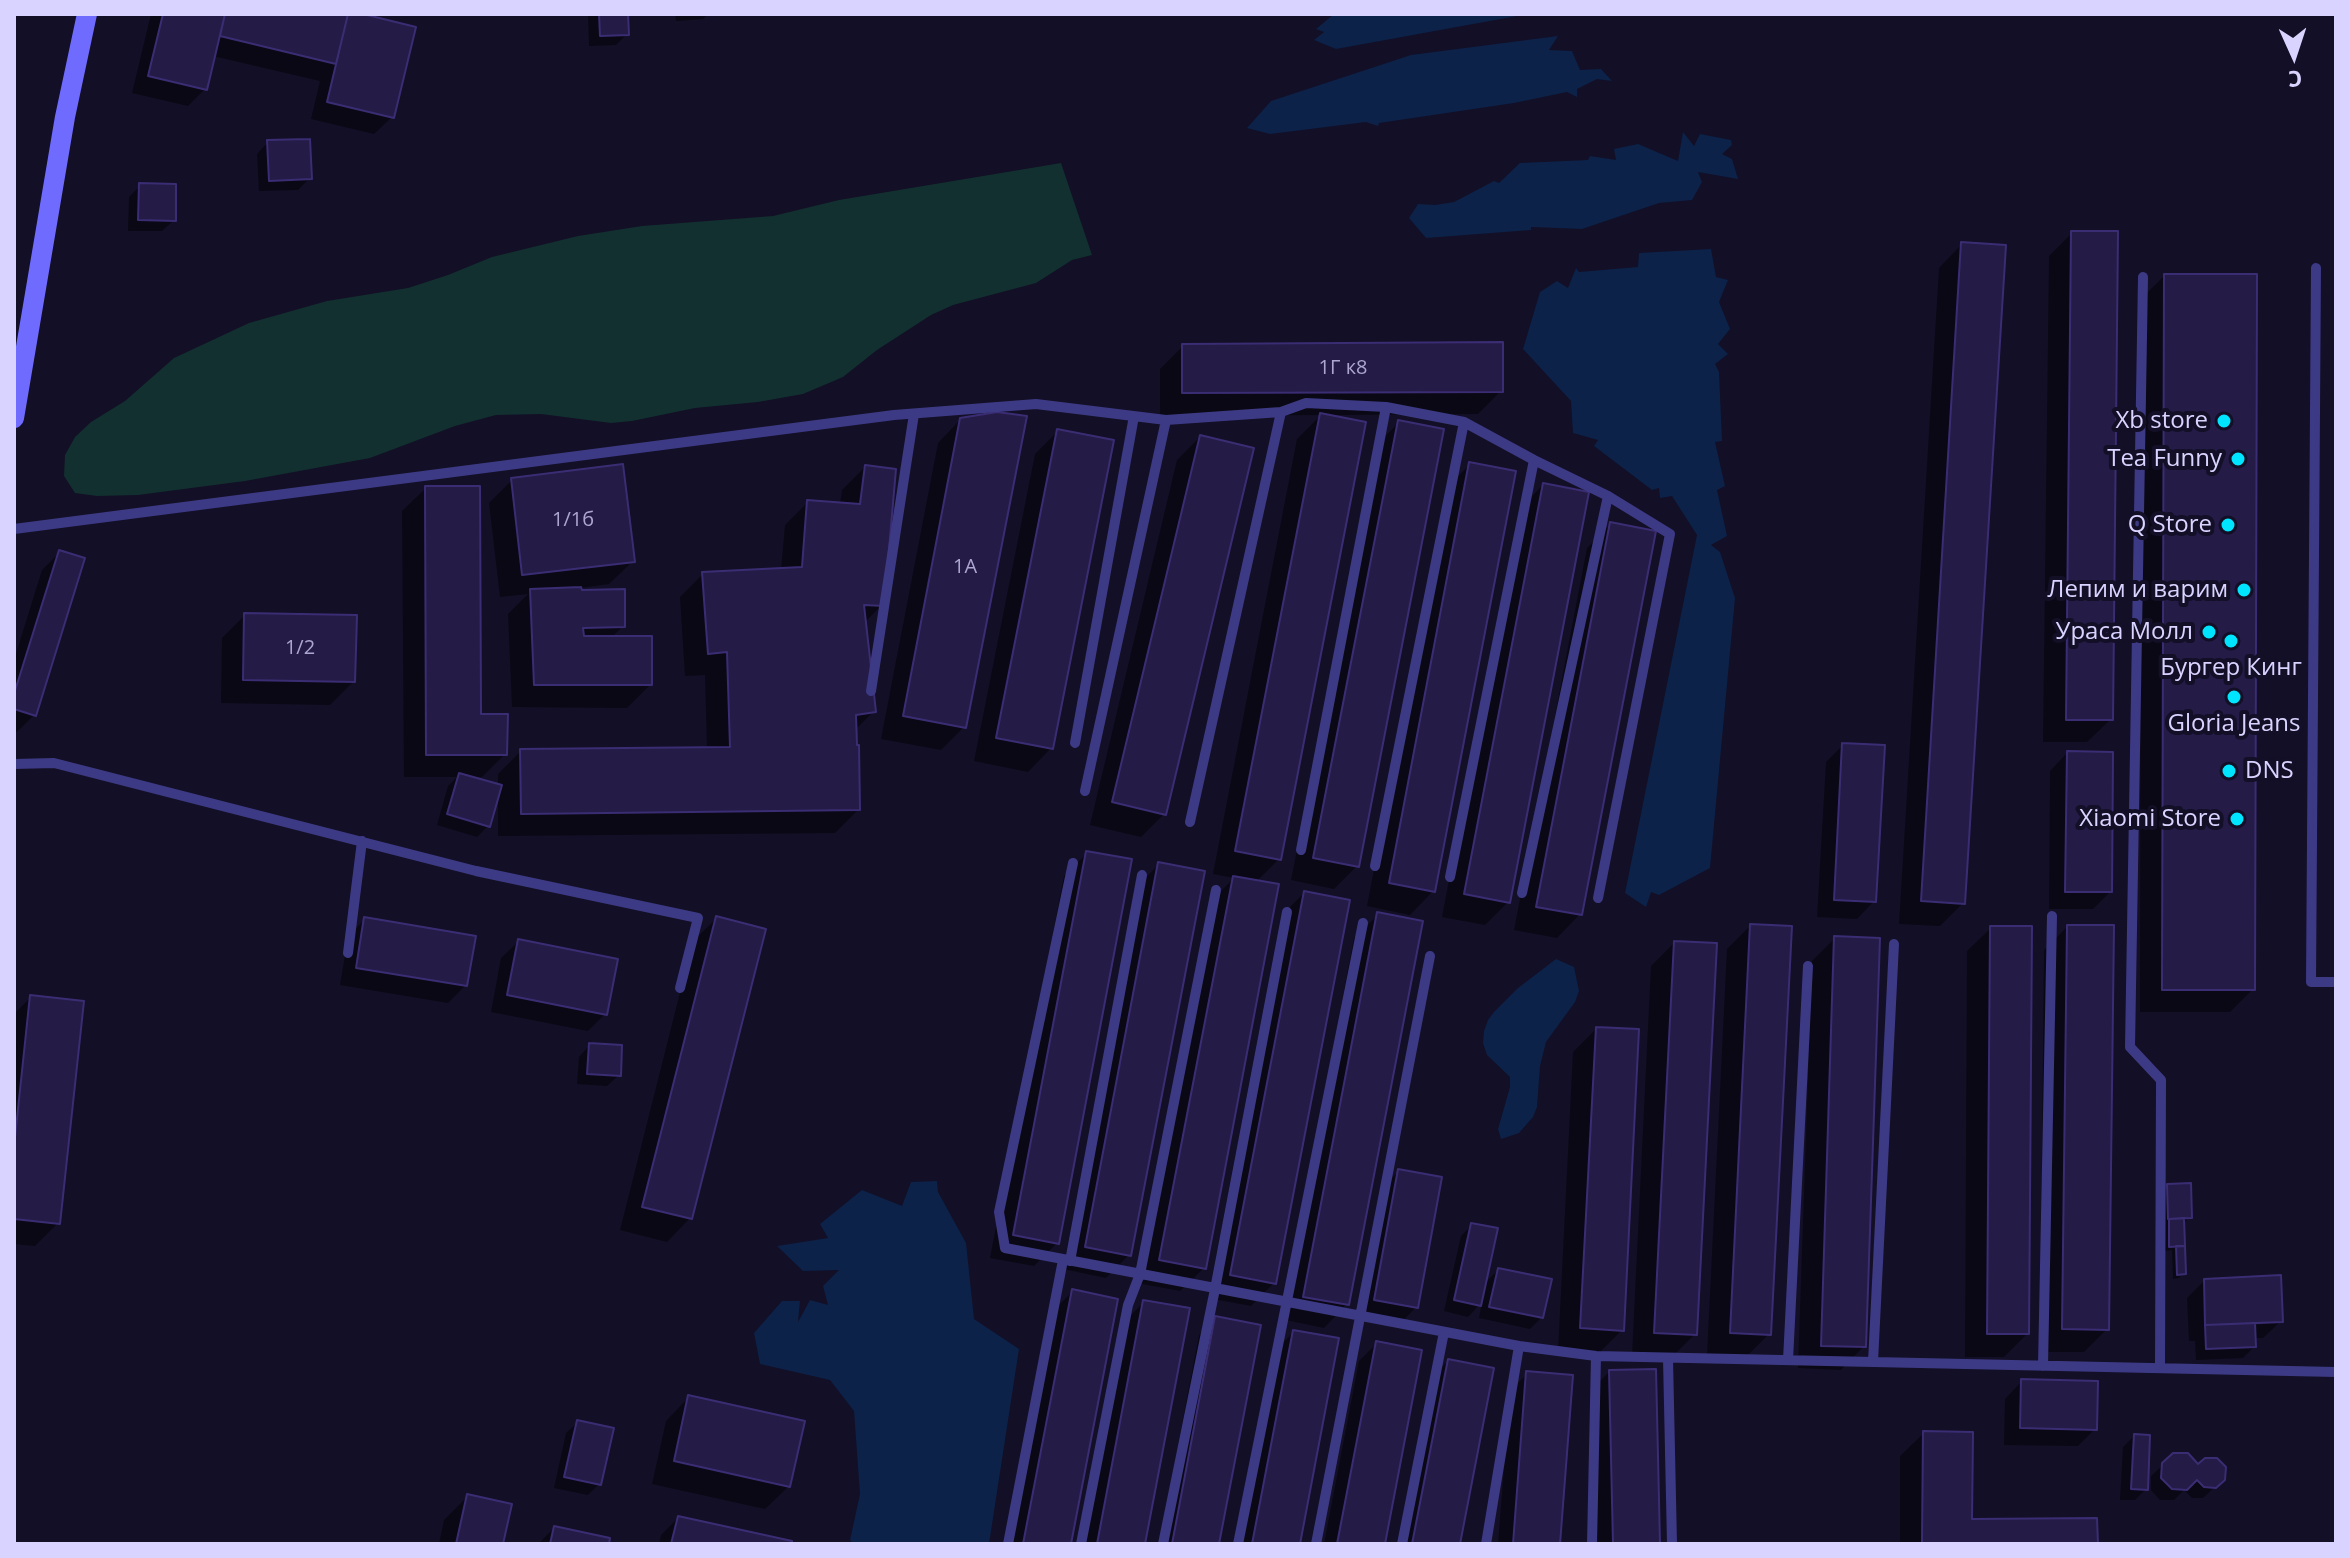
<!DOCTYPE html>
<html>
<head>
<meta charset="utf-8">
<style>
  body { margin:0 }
  #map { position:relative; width:2350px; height:1558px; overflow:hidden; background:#130f26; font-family:"Open Sans",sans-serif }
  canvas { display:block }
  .frame { position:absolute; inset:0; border:16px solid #d9d4ff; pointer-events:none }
  .north { position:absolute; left:2254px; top:16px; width:80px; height:80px; -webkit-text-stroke:6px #130f26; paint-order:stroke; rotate:177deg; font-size:22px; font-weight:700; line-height:32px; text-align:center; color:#d9d4ff }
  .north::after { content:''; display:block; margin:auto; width:28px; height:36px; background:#d9d4ff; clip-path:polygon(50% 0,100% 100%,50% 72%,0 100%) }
</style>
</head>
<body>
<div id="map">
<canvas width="2350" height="1558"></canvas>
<div class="frame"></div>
<div class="north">С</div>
</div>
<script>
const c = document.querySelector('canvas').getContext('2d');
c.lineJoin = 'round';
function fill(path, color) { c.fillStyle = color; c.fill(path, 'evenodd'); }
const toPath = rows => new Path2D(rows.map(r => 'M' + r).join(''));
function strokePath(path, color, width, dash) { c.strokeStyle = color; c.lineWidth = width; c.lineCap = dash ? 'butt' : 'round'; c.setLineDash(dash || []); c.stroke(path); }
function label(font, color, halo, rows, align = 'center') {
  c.font = font + ' "Open Sans",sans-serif'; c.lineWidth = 8; c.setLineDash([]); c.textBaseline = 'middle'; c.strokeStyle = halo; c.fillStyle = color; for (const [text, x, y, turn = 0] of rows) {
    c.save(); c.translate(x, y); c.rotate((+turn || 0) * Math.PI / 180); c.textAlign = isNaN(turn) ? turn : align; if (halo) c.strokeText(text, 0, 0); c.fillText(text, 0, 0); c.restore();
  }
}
fill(toPath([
  [1061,163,1092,255,1072,260,1036,283,953,305,931,315,877,350,843,377,803,394,758,402,695,408,632,421,611,423,541,414,496,415,455,426,370,458,245,481,138,495,97,496,75,493,64,476,65,455,75,437,91,422,125,401,174,358,249,323,327,301,408,288,448,275,492,257,578,236,642,226,773,216,839,200]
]), '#12302f');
fill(toPath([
  [1334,14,1528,14,1336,49,1314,40,1324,32,1316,29],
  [1558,36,1549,50,1572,51,1580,70,1601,69,1612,81,1597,79,1577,89,1577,97,1567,92,1514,103,1379,123,1378,126,1366,122,1270,134,1247,128,1271,101,1411,55],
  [1683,132,1694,146,1700,134,1731,140,1732,145,1722,154,1732,159,1738,179,1698,172,1702,182,1692,200,1659,203,1582,229,1531,227,1531,230,1426,238,1409,218,1418,204,1435,205,1454,202,1494,181,1499,183,1520,163,1588,160,1590,156,1616,160,1614,149,1638,144,1678,161],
  [1711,249,1716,277,1728,280,1719,302,1730,329,1718,344,1728,354,1715,364,1719,372,1722,441,1715,442,1725,486,1717,490,1727,536,1711,545,1720,552,1735,598,1710,868,1659,895,1651,892,1646,907,1625,893,1697,535,1672,496,1660,498,1659,488,1652,490,1594,446,1598,440,1573,433,1571,401,1523,349,1540,292,1557,281,1568,288,1576,268,1579,272,1638,267,1639,253],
  [1556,959,1574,967,1579,991,1575,1002,1546,1042,1540,1066,1537,1107,1533,1117,1519,1133,1501,1139,1498,1129,1510,1087,1510,1077,1487,1055,1483,1043,1484,1031,1488,1020,1494,1012,1518,988],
  [937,1181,938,1192,966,1243,974,1319,1019,1349,989,1544,854,1544,850,1540,860,1494,854,1411,830,1380,760,1364,754,1333,782,1301,800,1301,798,1322,810,1300,828,1305,823,1286,839,1270,803,1271,777,1246,828,1238,820,1224,862,1190,902,1206,911,1182]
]), '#0c2248');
fill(toPath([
  [151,14,355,14,392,117,374,134,311,119,320,81,213,56,205,89,188,106,132,93],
  [588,14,626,14,627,34,616,45,589,46],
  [675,14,708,14,703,19,676,21],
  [268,142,310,178,298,190,259,191,257,154],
  [140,186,174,220,162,231,128,231,129,197],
  [2072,233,2111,719,2087,742,2043,742,2049,256],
  [1962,244,1963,903,1940,926,1899,924,1939,268],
  [2164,276,2253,989,2230,1012,2140,1012,2141,299],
  [1183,346,1501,391,1478,414,1328,415,1279,859,1256,882,1204,1268,1180,1291,1137,1283,1211,901,1234,878,1213,874,1297,439,1321,415,1160,416,1160,369],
  [961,419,964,727,941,750,881,739,938,443],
  [1399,422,1357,866,1334,889,1291,880,1376,446],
  [1058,431,1051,748,1028,772,974,761,1035,454],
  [1200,437,1164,814,1141,837,1090,825,1177,460],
  [1470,464,1433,891,1410,915,1367,906,1447,488],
  [865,467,882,605,864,623,873,712,855,730,858,810,835,833,498,836,498,797,488,826,477,837,437,825,448,786,457,777,404,777,402,511,426,488,479,716,505,754,482,777,472,777,498,786,498,774,521,751,707,749,705,675,685,676,680,597,703,574,781,570,785,525,808,502,840,504,842,490],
  [512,480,633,561,609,584,579,588,580,592,623,626,611,638,650,685,627,708,512,707,508,614,528,594,500,597,489,503],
  [1543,485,1508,902,1485,925,1442,917,1520,508],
  [1610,525,1580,914,1557,938,1514,930,1587,548],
  [60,552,34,715,17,732,14,731,14,660,42,570],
  [245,615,353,682,330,705,221,703,222,638],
  [1843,745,1874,901,1857,919,1817,917,1826,762],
  [2067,753,2110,892,2093,909,2049,909,2050,771],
  [1087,853,1057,1243,1034,1266,990,1258,1064,876],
  [1159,864,1129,1255,1106,1278,1063,1269,1136,888],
  [1304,893,1274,1283,1251,1306,1208,1298,1281,916],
  [1378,915,1347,1304,1324,1328,1281,1319,1354,938],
  [717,918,690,1218,667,1242,620,1230,693,941],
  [365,919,465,986,448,1003,340,985,348,937],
  [1750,926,1769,1334,1746,1357,1707,1355,1727,949],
  [2067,927,2107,1329,2084,1352,2040,1352,2044,950],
  [1991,928,2027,1334,2004,1357,1965,1357,1967,951],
  [1835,938,1864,1346,1841,1370,1798,1368,1812,961],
  [519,941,605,1014,588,1031,491,1012,501,958],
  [1674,943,1695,1334,1672,1357,1632,1355,1651,966],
  [31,997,58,1223,35,1246,14,1244,14,1014],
  [1596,1029,1622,1330,1599,1353,1558,1351,1573,1052],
  [590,1045,619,1075,607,1086,577,1084,579,1057],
  [1399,1171,1416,1307,1399,1325,1358,1317,1381,1188],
  [2168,1186,2190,1217,2182,1225,2184,1273,2179,1278,2173,1279,2172,1250,2165,1251,2156,1197],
  [1472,1225,1484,1284,1498,1270,1542,1317,1530,1329,1479,1318,1482,1302,1468,1317,1444,1311,1461,1236],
  [2204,1281,2281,1321,2263,1338,2254,1338,2254,1347,2243,1358,2196,1360,2195,1341,2189,1341,2187,1298],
  [2265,1320,2265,1324,2253,1325,2253,1321],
  [1072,1292,1069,1544,1010,1544,1055,1309],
  [1144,1302,1142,1544,1084,1544,1127,1319],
  [1216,1318,1217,1544,1159,1544,1199,1335],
  [1294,1332,1298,1544,1239,1544,1276,1349],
  [1376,1344,1383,1544,1324,1544,1359,1361],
  [1448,1361,1458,1544,1399,1544,1431,1378],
  [1609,1372,1657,1544,1596,1544,1592,1389],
  [1527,1374,1558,1544,1498,1544,1510,1391],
  [2022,1381,2095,1429,2078,1446,2004,1445,2005,1399],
  [689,1397,789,1486,765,1509,652,1484,666,1421],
  [578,1422,599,1484,588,1495,554,1488,566,1433],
  [1924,1433,1970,1521,2096,1544,1900,1544,1900,1456],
  [2134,1436,2146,1489,2135,1500,2120,1500,2123,1447],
  [2174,1455,2198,1467,2223,1479,2203,1498,2192,1498,2184,1490,2174,1500,2160,1500,2151,1490,2151,1476],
  [467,1497,501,1544,439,1544,444,1520],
  [678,1518,789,1544,659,1544,661,1535],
  [554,1528,607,1544,538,1544]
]), '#0007');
const building = toPath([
  [163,14,225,14,207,90,148,76,163,14],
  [225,14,348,14,336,64,220,36,225,14],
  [348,14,363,14,416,27,394,118,327,102,348,14],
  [599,14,628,14,629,35,600,36,599,14],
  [310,139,312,179,269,181,267,140,310,139],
  [139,183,176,184,176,221,138,220,139,183],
  [2071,231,2118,231,2113,720,2066,720,2071,231],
  [1961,242,2006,245,1965,904,1921,901,1961,242],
  [2164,274,2257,274,2255,990,2162,990,2164,274],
  [1503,342,1503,392,1182,393,1182,344,1503,342],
  [997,412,1027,416,966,728,903,716,960,418,997,412],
  [1320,413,1366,422,1281,860,1235,851,1320,413],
  [1398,420,1444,429,1359,867,1313,858,1398,420],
  [1057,429,1114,440,1053,749,996,738,1057,429],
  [1200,435,1254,448,1166,815,1112,802,1200,435],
  [1469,462,1516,471,1435,892,1389,883,1469,462],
  [623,464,635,562,522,575,511,478,623,464],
  [865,465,896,469,884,606,864,605,876,712,856,715,857,745,859,745,860,810,521,814,520,749,730,747,727,652,708,654,702,572,802,567,807,500,860,504,865,465],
  [1543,483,1589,492,1510,903,1464,894,1543,483],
  [425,486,480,486,481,714,508,714,507,755,426,755,425,486],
  [1610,522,1656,531,1582,915,1536,907,1610,522],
  [59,550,85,558,36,716,14,709,14,694,59,550],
  [581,587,582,590,625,589,625,627,583,628,584,636,652,636,652,685,534,685,530,589,581,587],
  [244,613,357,615,355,682,243,680,244,613],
  [1842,743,1885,745,1876,902,1834,900,1842,743],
  [2067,751,2113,752,2112,892,2065,892,2067,751],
  [459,773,502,785,490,827,447,814,459,773],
  [1086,851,1132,859,1059,1244,1013,1235,1086,851],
  [1158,862,1205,871,1131,1256,1085,1247,1158,862],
  [1233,876,1279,884,1206,1269,1159,1260,1233,876],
  [1304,891,1350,900,1276,1284,1230,1275,1304,891],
  [1377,912,1423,921,1349,1305,1303,1297,1377,912],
  [716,916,766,929,692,1219,642,1207,716,916],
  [364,917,476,936,467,986,356,968,364,917],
  [1750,924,1792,926,1771,1335,1730,1333,1750,924],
  [2067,925,2114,925,2109,1330,2062,1329,2067,925],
  [1990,926,2032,926,2029,1334,1987,1334,1990,926],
  [1834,936,1880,938,1866,1347,1821,1346,1834,936],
  [518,939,618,959,607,1015,507,995,518,939],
  [1674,941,1717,943,1697,1335,1654,1333,1674,941],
  [30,995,84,1001,60,1224,14,1219,14,1147,30,995],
  [1596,1027,1639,1029,1624,1331,1580,1328,1596,1027],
  [589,1043,622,1045,621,1076,587,1074,589,1043],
  [1398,1169,1442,1177,1418,1308,1374,1300,1398,1169],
  [2191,1183,2192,1218,2168,1219,2167,1184,2191,1183],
  [2184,1218,2185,1246,2169,1247,2169,1219,2184,1218],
  [1471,1223,1498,1228,1481,1306,1454,1300,1471,1223],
  [2176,1246,2185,1246,2186,1274,2177,1275,2176,1246],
  [1498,1268,1552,1279,1543,1318,1489,1307,1498,1268],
  [2281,1275,2283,1322,2205,1325,2204,1279,2281,1275],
  [1072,1289,1118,1299,1071,1544,1023,1544,1072,1289],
  [1143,1300,1190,1308,1145,1544,1097,1544,1143,1300],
  [1215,1316,1261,1325,1219,1544,1172,1544,1215,1316],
  [2255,1323,2256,1347,2206,1349,2205,1325,2255,1323],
  [1293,1330,1339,1338,1300,1544,1252,1544,1293,1330],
  [1376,1341,1422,1350,1385,1544,1337,1544,1376,1341],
  [1448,1359,1494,1368,1460,1544,1412,1544,1448,1359],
  [1656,1369,1660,1544,1613,1544,1609,1370,1656,1369],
  [1526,1371,1573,1375,1560,1544,1513,1544,1526,1371],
  [2021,1379,2098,1381,2097,1430,2020,1428,2021,1379],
  [688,1395,805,1421,790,1487,674,1461,688,1395],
  [577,1420,614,1428,601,1485,564,1477,577,1420],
  [1923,1431,1973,1432,1972,1519,2097,1518,2098,1544,1922,1544,1923,1431],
  [2134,1434,2150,1435,2148,1490,2131,1489,2134,1434],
  [2173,1453,2188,1453,2198,1464,2205,1458,2217,1458,2226,1467,2225,1480,2216,1488,2204,1487,2197,1480,2187,1490,2172,1489,2161,1478,2162,1463,2173,1453],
  [467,1494,512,1504,503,1544,456,1544,467,1494],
  [678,1516,792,1541,792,1544,671,1544,678,1516],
  [554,1526,610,1538,609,1544,550,1544,554,1526]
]);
fill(building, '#241b47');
strokePath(building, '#3b2d73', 2);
strokePath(toPath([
  [2316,268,2311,982,2336,982],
  [2143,277,2130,1047,2161,1080,2160,1368],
  [1281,412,1306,403,1386,407,1464,422,1534,460,1608,496,1670,534,1598,898],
  [14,529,894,415,1036,404,1166,420,1281,412,1190,822],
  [871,691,914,414],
  [1075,743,1134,416],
  [14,764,54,763,476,871,698,918,680,988],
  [1085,791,1166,420],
  [1301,850,1386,407],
  [1073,863,999,1212,1005,1248,1519,1346,1596,1356,2336,1372],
  [1375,866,1464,422],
  [1450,877,1534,460],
  [1522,893,1608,496],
  [348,953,362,841],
  [1070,1261,1142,875],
  [1668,1358,1672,1544],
  [1788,1360,1808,966],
  [1873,1362,1894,944],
  [2043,1366,2052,916],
  [1008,1544,1063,1260],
  [1081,1544,1128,1305,1140,1274,1216,890],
  [1163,1544,1215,1289,1287,912],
  [1238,1544,1363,923],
  [1316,1544,1430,956],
  [1402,1544,1444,1332],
  [1486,1544,1519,1346],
  [1592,1544,1596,1356]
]), '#3d3a85', 10);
strokePath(toPath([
  [14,418,65,117,87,14]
]), '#6f6bff', 20);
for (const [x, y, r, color] of [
  [2224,421,8,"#00e5ff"],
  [2238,459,8,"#00e5ff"],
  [2228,525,8,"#00e5ff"],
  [2244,590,8,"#00e5ff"],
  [2209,632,8,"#00e5ff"],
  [2231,641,8,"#00e5ff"],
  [2234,697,8,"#00e5ff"],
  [2229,771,8,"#00e5ff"],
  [2237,819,8,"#00e5ff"]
]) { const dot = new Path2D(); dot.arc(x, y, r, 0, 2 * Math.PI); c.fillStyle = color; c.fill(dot); strokePath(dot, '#130f26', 3); }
label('20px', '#aca6d1', null, [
  ["1Г к8",1343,368],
  ["1/1б",573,520],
  ["1А",965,567],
  ["1/2",300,648]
]);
label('24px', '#d9d4ff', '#130f26', [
  ["Xb store",2208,421],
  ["Tea Funny",2222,459],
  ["Q Store",2212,525],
  ["Лепим и варим",2228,590],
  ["Ураса Молл",2193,632],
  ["Бургер Кинг",2231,668,"center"],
  ["Gloria Jeans",2234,724,"center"],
  ["DNS",2245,771,"left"],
  ["Xiaomi Store",2221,819]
], 'right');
</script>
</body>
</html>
